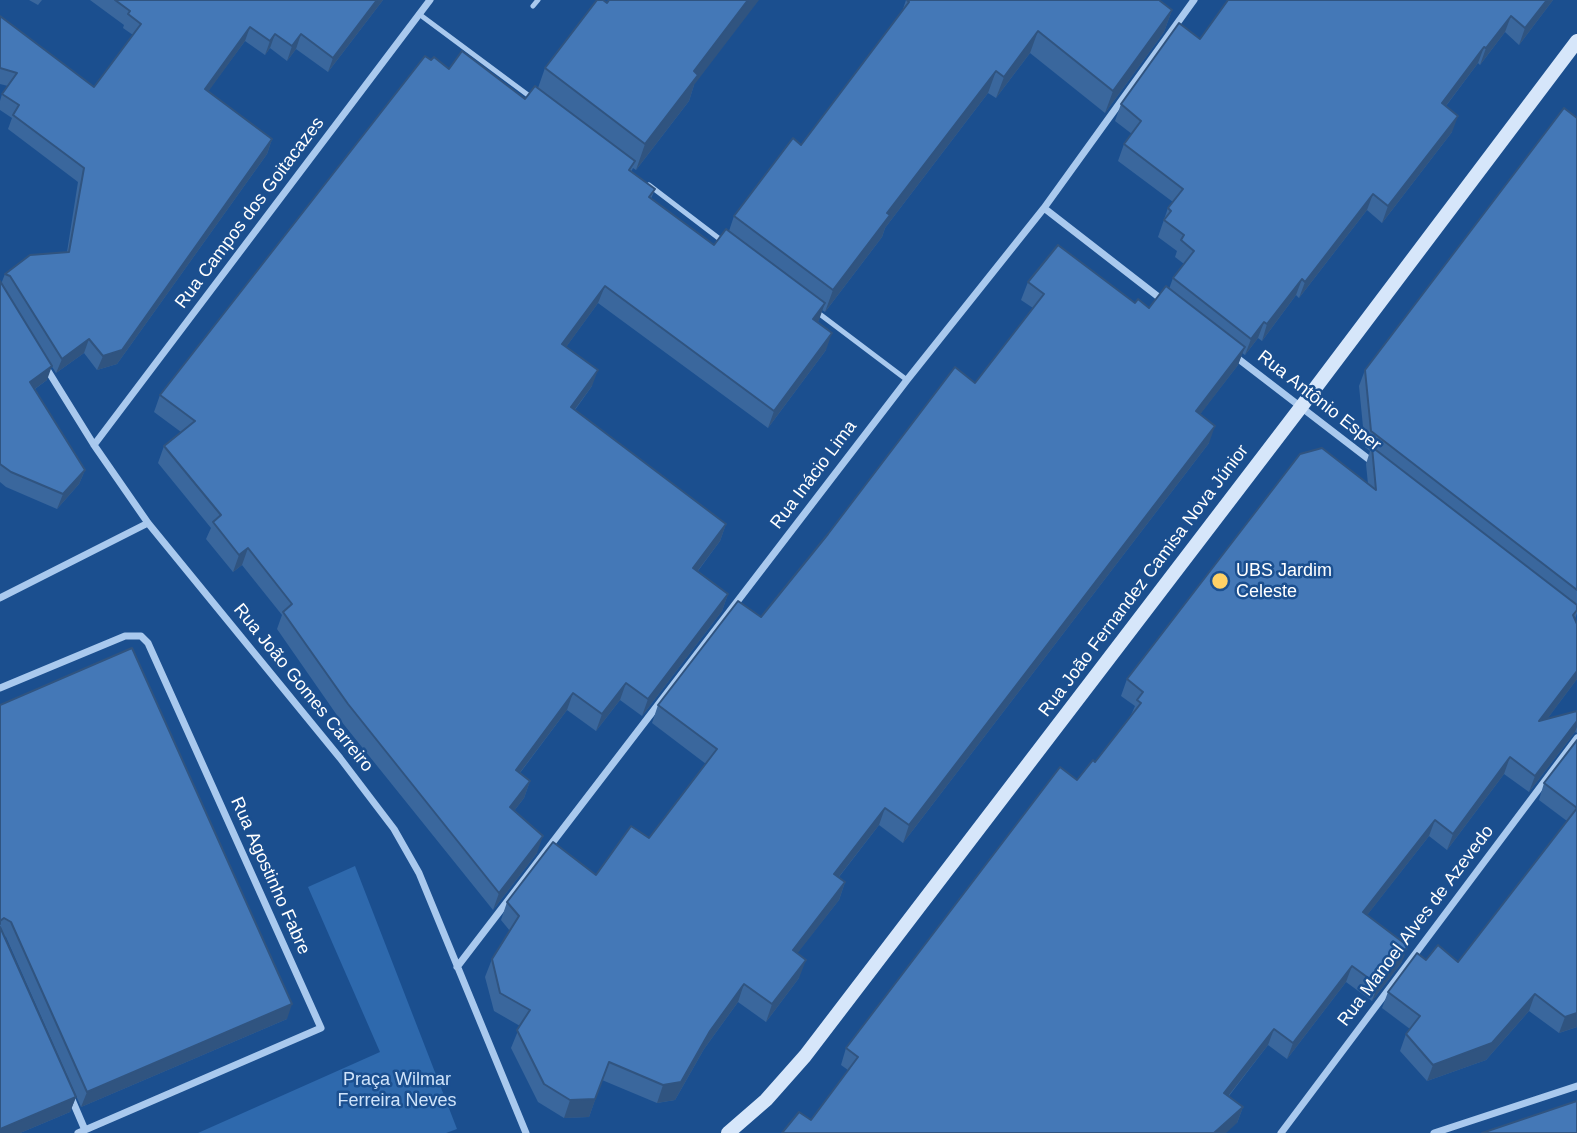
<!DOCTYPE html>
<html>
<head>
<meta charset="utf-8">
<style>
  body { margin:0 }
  canvas { display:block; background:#1b4f8f }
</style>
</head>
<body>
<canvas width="1577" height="1133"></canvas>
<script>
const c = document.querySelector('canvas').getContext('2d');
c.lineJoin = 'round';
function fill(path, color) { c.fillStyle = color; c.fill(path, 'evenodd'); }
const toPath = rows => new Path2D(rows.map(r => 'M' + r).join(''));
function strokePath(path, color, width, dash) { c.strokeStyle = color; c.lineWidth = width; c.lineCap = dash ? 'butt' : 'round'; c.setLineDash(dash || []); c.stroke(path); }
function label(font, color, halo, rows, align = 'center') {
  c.font = font + ' Helvetica,sans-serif'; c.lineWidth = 5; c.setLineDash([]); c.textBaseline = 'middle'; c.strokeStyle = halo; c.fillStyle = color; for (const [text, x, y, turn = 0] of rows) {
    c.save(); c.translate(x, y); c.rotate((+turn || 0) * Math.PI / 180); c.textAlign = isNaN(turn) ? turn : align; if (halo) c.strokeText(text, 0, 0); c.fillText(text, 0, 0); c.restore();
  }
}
fill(toPath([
  [355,866,457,1129,446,1133,198,1133,380,1052,308,887]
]), '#2e69ad');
strokePath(toPath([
  [533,6,538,0],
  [419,14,532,98],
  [649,185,725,243],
  [817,312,907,380]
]), '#a9c9ee', 5);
strokePath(toPath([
  [1044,208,1165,302],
  [1232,354,1375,464],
  [45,366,94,445,148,523,340,758,394,829,419,873,526,1133],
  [94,445,430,0],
  [0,598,148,523],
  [0,688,125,636,141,636,148,643,321,1028,78,1133],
  [457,967,907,380,1044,208,1194,0],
  [70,1095,85,1130],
  [1281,1133,1577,738],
  [1434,1133,1577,1086]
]), '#a9c9ee', 7);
strokePath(toPath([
  [728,1133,766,1100,805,1056,1301,407,1577,41]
]), '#d6e6fa', 14);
fill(toPath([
  [29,0,42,0,38,5],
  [90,0,383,0,328,72,296,49,287,61,270,48,265,55,245,41,208,91,272,139,267,154,117,364,97,370,84,353,56,373,5,291,47,380,35,389,85,470,79,484,57,509,6,487,0,482,0,281,1,284,5,274,67,252,78,182,8,129,12,118,0,110,0,101,2,94,8,86,0,84,0,16,94,87,133,35,123,28,124,25],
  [906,0,1172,10,1164,32,1105,113,1030,53,996,98,988,93,885,228,882,237,825,312,822,310,818,322,826,350,768,428,598,303,566,347,592,386,575,410,726,524,720,541,698,571,728,594,722,611,642,716,620,700,596,731,567,710,520,773,530,781,524,798,514,811,537,853,493,910,341,721,277,629,282,615,242,565,233,572,206,539,211,528,158,463,164,446,181,432,154,412,160,395,431,60,449,69,525,99,538,88,545,68,694,85,689,101,636,170,633,168,631,172,655,189,651,199,714,245,729,231,734,216,801,145,902,12],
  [1553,0,1519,45,1505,32,1480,65,1478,63,1446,106,1452,132,1382,223,1367,210,1299,298,1296,295,1262,341,1258,338,1245,355,1242,353,1238,365,1200,414,1209,443,903,843,879,825,839,877,845,882,839,900,797,953,799,978,766,1022,738,1002,704,1049,675,1100,657,1103,602,1080,589,1117,564,1118,538,1102,511,1048,520,1026,494,1011,485,977,492,959,510,931,501,920,507,902,596,875,649,838,706,764,652,723,658,705,761,617,975,383,1033,308,1021,300,1028,282,1135,303,1149,308,1169,289,1173,278,1184,264,1175,257,1177,251,1158,237,1168,208,1173,202,1118,161,1124,144,1132,134,1115,121,1121,104,1200,39],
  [1577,118,1577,613,1575,619,1577,624,1577,679,1547,719,1577,711,1577,733,1575,732,1529,792,1504,774,1447,850,1429,836,1367,915,1402,962,1372,1001,1346,982,1287,1059,1268,1045,1229,1096,1243,1107,1237,1123,811,1120,848,1070,841,1065,846,1048,1077,780,1095,762,1131,715,1135,706,1121,696,1127,679,1368,484,1366,464,1370,451,1365,447,1359,386,1365,370],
  [0,705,287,1019,81,1107,6,937,4,936,76,1097,70,1112,20,1133,0,1133],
  [1577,740,1577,1027,1559,1033,1529,1011,1486,1060,1427,1081,1400,1051,1406,1034,1410,1029,1382,1008,1388,992,1426,960,1458,962,1567,821,1539,800,1544,783]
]), '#3a679d');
fill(toPath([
  [377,0,383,0,328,72,333,58],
  [748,0,759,0,694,85,689,101,636,170,645,144,694,71],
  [1547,0,1553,0,1519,45,1525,28],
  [1172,10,1164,32,1105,113,1113,91],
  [1511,16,1505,32,1480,65,1486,48],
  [250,27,245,41,200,103,205,89],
  [1038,31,1030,53,996,98,1004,77],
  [275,34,270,48,265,55,270,41],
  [301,34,296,49,287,61,292,46],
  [1484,47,1478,63,1436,119,1442,103],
  [996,71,988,93,885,228,882,237,825,312,833,290,887,213],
  [1458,116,1452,132,1382,223,1388,206],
  [272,139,267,154,117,364,97,370,103,356],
  [1373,194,1367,210,1299,298,1305,282],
  [1302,279,1296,295,1262,341,1267,324],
  [605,286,598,303,556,361,562,344],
  [825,303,819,320,807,336,813,319],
  [1264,322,1258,338,1245,355,1251,339],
  [832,333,826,350,768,428,774,411],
  [89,339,84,353,56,373,62,359],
  [1245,347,1238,365,1189,429,1196,411],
  [52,366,47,380,25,396,30,382],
  [598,370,592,386,564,424,571,407],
  [1215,426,1209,443,903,843,909,825],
  [85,470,79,484,57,509,63,494],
  [726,524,720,541,687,585,693,568],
  [248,548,242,565,233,572,239,555],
  [728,594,722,611,642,716,648,699],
  [1577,671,1577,679,1533,738,1539,721],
  [626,683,620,700,596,731,602,714],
  [573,693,567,710,509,787,516,770],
  [1577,721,1577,727,1575,732,1529,792,1535,776],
  [1510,757,1504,774,1447,850,1453,834],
  [530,781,524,798,504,824,510,807],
  [885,808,879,825,827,892,834,874],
  [1435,820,1429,836,1357,928,1363,912],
  [543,836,537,853,493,910,499,893],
  [845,882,839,900,786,968,793,950],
  [1408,946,1402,962,1372,1001,1378,985],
  [806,960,799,978,766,1022,772,1004],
  [1352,966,1346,982,1287,1059,1293,1043],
  [744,984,738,1002,704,1049,675,1100,657,1103,663,1085,710,1031],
  [1535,994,1529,1011,1486,1060,1427,1081,1433,1065],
  [292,1004,287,1019,81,1107,87,1092],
  [1577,1013,1577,1027,1559,1033,1565,1017],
  [1274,1029,1268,1045,1218,1109,1224,1093],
  [609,1062,589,1117,564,1118,570,1100],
  [76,1097,70,1112,20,1133,0,1133,0,1129],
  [1243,1107,1237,1123,1226,1133,1214,1133]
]), '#305480');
const building = toPath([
  [115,0,377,0,333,58,301,34,292,46,275,34,270,41,250,27,205,89,272,139,122,350,103,356,89,339,62,359,10,276,5,274,30,255,69,252,84,168,13,115,19,105,2,94,17,73,0,68,0,16,94,87,141,24,128,14,130,11,115,0],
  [597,0,603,0,607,3,609,0,748,0,694,71,698,75,645,144,545,68,597,0],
  [907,0,1159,0,1172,10,1113,91,1038,31,1004,77,996,71,887,213,890,215,833,290,734,216,793,138,801,145,909,2,907,0],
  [1228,0,1547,0,1525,28,1511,16,1486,48,1484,47,1442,103,1458,116,1388,206,1373,194,1305,282,1302,279,1267,324,1264,322,1251,339,1173,278,1194,251,1181,240,1184,235,1164,220,1171,211,1168,208,1183,189,1124,144,1141,121,1121,104,1179,23,1200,39,1228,0],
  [462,51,525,99,535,86,635,161,629,170,655,189,649,197,714,245,726,229,825,303,813,319,832,333,774,411,605,286,562,344,598,370,571,407,726,524,693,568,728,594,648,699,626,683,602,714,573,693,516,770,530,781,510,807,543,836,499,893,348,704,283,612,292,604,248,548,239,555,213,522,221,515,164,446,195,421,160,395,425,56,431,60,434,57,449,69,462,51],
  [1564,108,1577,118,1577,590,1371,431,1365,370,1564,108],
  [1058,245,1135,303,1138,299,1149,308,1166,286,1245,347,1196,411,1215,426,909,825,885,808,834,874,845,882,793,950,806,960,772,1004,744,984,710,1031,681,1082,663,1085,609,1062,595,1099,570,1100,544,1084,517,1030,530,1010,500,993,492,959,519,916,507,902,553,842,596,875,631,826,649,838,717,749,658,705,738,601,761,617,828,534,955,367,975,383,1044,294,1028,282,1058,245],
  [0,281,52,366,30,382,85,470,63,494,11,472,0,464,0,281],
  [1372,447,1577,605,1577,610,1573,615,1577,624,1577,671,1539,721,1577,711,1577,721,1535,776,1510,757,1453,834,1435,820,1363,912,1408,946,1378,985,1352,966,1293,1043,1274,1029,1224,1093,1243,1107,1214,1133,782,1133,799,1112,811,1120,858,1057,846,1048,1060,767,1077,780,1093,760,1095,762,1141,703,1137,700,1143,692,1127,679,1300,454,1322,448,1376,490,1372,447],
  [132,648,292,1004,87,1092,11,922,4,918,0,921,0,924,0,705,132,648],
  [1577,740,1577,1013,1565,1017,1535,994,1492,1043,1433,1065,1406,1034,1420,1016,1388,992,1417,953,1426,960,1438,945,1458,962,1577,808,1544,783,1577,740],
  [0,927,76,1097,0,1129,0,927],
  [1577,1101,1577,1133,1482,1133,1577,1101]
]);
fill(building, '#4478b7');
strokePath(building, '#305480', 2);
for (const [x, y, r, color] of [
  [1220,581,9,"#ffd166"]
]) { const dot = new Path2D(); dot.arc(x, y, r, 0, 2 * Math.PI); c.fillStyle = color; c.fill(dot); strokePath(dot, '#1b4f8f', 2.5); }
label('18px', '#fff', '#1b4f8f', [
  ["Rua Campos dos Goitacazes",250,213,-53],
  ["Rua Antônio Esper",1319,401,38],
  ["Rua Inácio Lima",814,475,-53],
  ["Rua João Fernandez Camisa Nova Júnior",1144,581,-53],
  ["Rua João Gomes Carreiro",303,688,51],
  ["Rua Agostinho Fabre",270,876,66],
  ["Rua Manoel Alves de Azevedo",1416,926,-53]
]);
label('18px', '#fff', '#1b4f8f', [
  ["UBS Jardim",1236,571],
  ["Celeste",1236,592]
], 'left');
label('18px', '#cfe3fa', '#1b4f8f', [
  ["Praça Wilmar",397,1080],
  ["Ferreira Neves",397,1101]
]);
</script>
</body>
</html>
